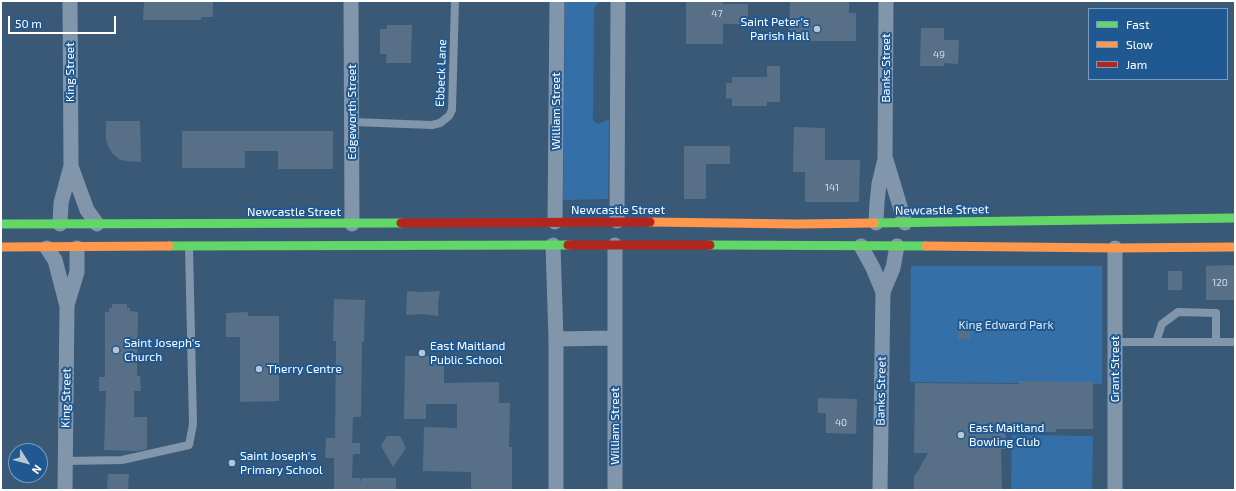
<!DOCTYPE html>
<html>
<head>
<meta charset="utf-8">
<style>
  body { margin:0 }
  #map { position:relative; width:1236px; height:491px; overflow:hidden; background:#3a5977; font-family:"Exo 2",sans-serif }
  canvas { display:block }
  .frame { position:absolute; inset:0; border:2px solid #fff; pointer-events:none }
  .legend { position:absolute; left:1088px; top:8px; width:140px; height:72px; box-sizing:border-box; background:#205991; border:1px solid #799bbd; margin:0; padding:5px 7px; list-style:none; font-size:12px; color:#fff }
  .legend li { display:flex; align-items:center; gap:8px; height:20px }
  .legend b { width:20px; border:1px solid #799bbd }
  .north { position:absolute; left:8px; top:443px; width:40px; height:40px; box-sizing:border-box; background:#205991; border:1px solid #799bbd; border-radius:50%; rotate:126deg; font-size:11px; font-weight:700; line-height:16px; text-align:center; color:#fff }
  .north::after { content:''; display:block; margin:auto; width:14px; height:18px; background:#bac5cf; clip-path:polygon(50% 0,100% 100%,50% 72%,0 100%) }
  .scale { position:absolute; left:8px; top:16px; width:108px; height:18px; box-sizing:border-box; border:2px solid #fff; border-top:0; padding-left:5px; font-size:12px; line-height:14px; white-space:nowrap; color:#fff; -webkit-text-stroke:3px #205991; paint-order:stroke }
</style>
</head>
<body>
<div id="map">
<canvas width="1236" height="491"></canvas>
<div class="frame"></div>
<ul class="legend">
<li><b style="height:5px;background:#63d668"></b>Fast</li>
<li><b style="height:5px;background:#ff974d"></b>Slow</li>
<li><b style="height:5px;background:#b3261e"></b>Jam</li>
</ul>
<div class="north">N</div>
<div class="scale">50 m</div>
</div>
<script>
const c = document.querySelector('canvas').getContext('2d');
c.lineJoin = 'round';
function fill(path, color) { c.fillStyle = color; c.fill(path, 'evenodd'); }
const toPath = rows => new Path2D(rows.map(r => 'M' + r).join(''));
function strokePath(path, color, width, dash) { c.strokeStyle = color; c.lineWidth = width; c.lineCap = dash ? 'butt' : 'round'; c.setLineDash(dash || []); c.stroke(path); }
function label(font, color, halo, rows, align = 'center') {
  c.font = font + ' "Exo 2",sans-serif'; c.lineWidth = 4; c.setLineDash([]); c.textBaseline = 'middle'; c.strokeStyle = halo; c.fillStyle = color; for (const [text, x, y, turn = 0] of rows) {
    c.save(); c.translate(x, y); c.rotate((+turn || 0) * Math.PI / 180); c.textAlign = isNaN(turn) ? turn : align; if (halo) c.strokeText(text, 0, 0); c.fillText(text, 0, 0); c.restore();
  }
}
fill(toPath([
  [565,1,600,1,594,7,593,120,598,124,609,119,608,199,563,200],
  [911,266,1102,266,1102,384,910,382],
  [1012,435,1093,436,1092,490,1011,490]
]), '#3470a7');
fill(toPath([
  [144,1,188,2,188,1,213,1,213,17,201,17,201,20,143,20],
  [790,1,849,1,849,13,856,13,856,41,789,41],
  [686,2,723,2,723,4,748,4,748,24,723,24,723,44,686,44],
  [387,25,412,25,411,63,386,63,387,54,380,54,380,29,387,29],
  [921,28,944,28,944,40,959,40,958,64,944,63,944,66,920,66],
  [767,66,780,66,780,102,767,102,767,106,732,106,732,98,726,99,726,83,732,83,732,77,767,77],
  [106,121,140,121,141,162,125,161,119,159,112,153,108,146,106,139],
  [794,127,825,128,825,160,860,160,859,202,805,202,805,172,793,172],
  [182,131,333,131,333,169,278,169,278,151,245,151,245,168,182,168],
  [684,146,730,146,730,164,706,164,706,199,684,199],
  [1235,265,1235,300,1206,300,1206,266],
  [1168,271,1182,271,1182,290,1168,290],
  [407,291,423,292,440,291,438,303,438,316,422,314,406,315],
  [334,299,365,300,364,342,362,342,361,417,353,417,352,443,360,443,360,454,353,454,352,478,360,478,360,482,362,478,396,478,396,490,334,490,334,458,325,458,326,438,335,438,336,341,333,341],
  [112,304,127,304,127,308,130,308,130,311,138,312,137,376,140,376,141,391,134,391,134,417,147,417,147,449,138,451,104,450,106,391,99,391,99,377,105,377,105,312,109,312,109,308,112,308],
  [248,312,248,316,279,316,279,401,240,402,240,337,226,337,226,313],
  [958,326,970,326,970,339,958,339],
  [405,356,435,356,435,363,444,363,444,383,499,382,499,403,510,403,509,447,512,447,512,490,471,490,471,472,423,471,424,427,457,428,457,404,426,404,426,419,404,419],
  [1019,381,1093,382,1093,429,1056,429,1056,432,1006,432,1006,449,1001,449,1002,490,914,490,914,476,918,471,928,453,914,453,915,383,1019,384],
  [818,398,857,399,856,434,826,433,826,413,818,413],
  [387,436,400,436,406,448,393,467,381,446],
  [108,474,129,474,128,490,107,490]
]), '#577088');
strokePath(toPath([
  [352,122,432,125,440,123,449,116,452,110,455,1],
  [1115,342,1216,342,1216,313,1178,312,1162,324,1156,342],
  [1216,342,1235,342],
  [65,461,122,460,189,445,193,424,189,247]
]), '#8196aa', 8);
strokePath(toPath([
  [351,1,352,224],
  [886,160,905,223],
  [71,166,87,210,97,224],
  [617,221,618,1],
  [555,222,557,1],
  [876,223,877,203,879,184,885,159,886,1],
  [60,224,61,203,71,166,70,1],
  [553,245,556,339,556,490],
  [861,246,873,268,883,292],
  [47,248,55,260,67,306,65,490],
  [67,305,77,272,77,248],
  [556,339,615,338],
  [615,490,615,245],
  [880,490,883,292,893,268,897,246],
  [1115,490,1115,248]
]), '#8196aa', 15);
strokePath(toPath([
  [874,223,1235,218],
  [1,224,401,223],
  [710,245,926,246],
  [169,246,568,245]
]), '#63d668', 9);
strokePath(toPath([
  [650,222,798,224,874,223],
  [926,246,1115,248,1235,247],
  [1,247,169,246]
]), '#ff974d', 9);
strokePath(toPath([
  [401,223,650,222],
  [568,245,710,245]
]), '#b3261e', 9);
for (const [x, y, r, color] of [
  [817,29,4,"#bac5cf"],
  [116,350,4,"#bac5cf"],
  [422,353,4,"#bac5cf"],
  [259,369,4,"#bac5cf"],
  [961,435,4,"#bac5cf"],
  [232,463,4,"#bac5cf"]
]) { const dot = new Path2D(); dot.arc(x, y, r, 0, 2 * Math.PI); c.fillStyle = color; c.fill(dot); strokePath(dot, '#205991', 1.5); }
label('10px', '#d5dbe1', null, [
  ["47",717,14],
  ["49",939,55],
  ["141",832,188],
  ["120",1220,283],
  ["40",841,423]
]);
label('12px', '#fff', '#205991', [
  ["Saint Peter's",809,22,"right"],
  ["Parish Hall",809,36,"right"],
  ["Saint Joseph's",124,343],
  ["Church",124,357],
  ["East Maitland",430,346],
  ["Public School",430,360],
  ["Therry Centre",267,369],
  ["East Maitland",969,428],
  ["Bowling Club",969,442],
  ["Saint Joseph's",240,456],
  ["Primary School",240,470]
], 'left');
label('12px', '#fff', '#205991', [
  ["Banks Street",886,68,-90],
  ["King Street",70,72,-90],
  ["Ebbeck Lane",441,73,-88],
  ["William Street",556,111,-90],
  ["Edgeworth Street",352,112,-90],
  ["Newcastle Street",618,210],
  ["Newcastle Street",942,210,-1],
  ["Newcastle Street",294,212],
  ["Grant Street",1115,369,-90],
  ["Banks Street",881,391,-89],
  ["King Street",66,398,-89],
  ["William Street",615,426,-90]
]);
label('12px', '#d6e9fa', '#205991', [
  ["King Edward Park",1006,325]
]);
</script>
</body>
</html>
